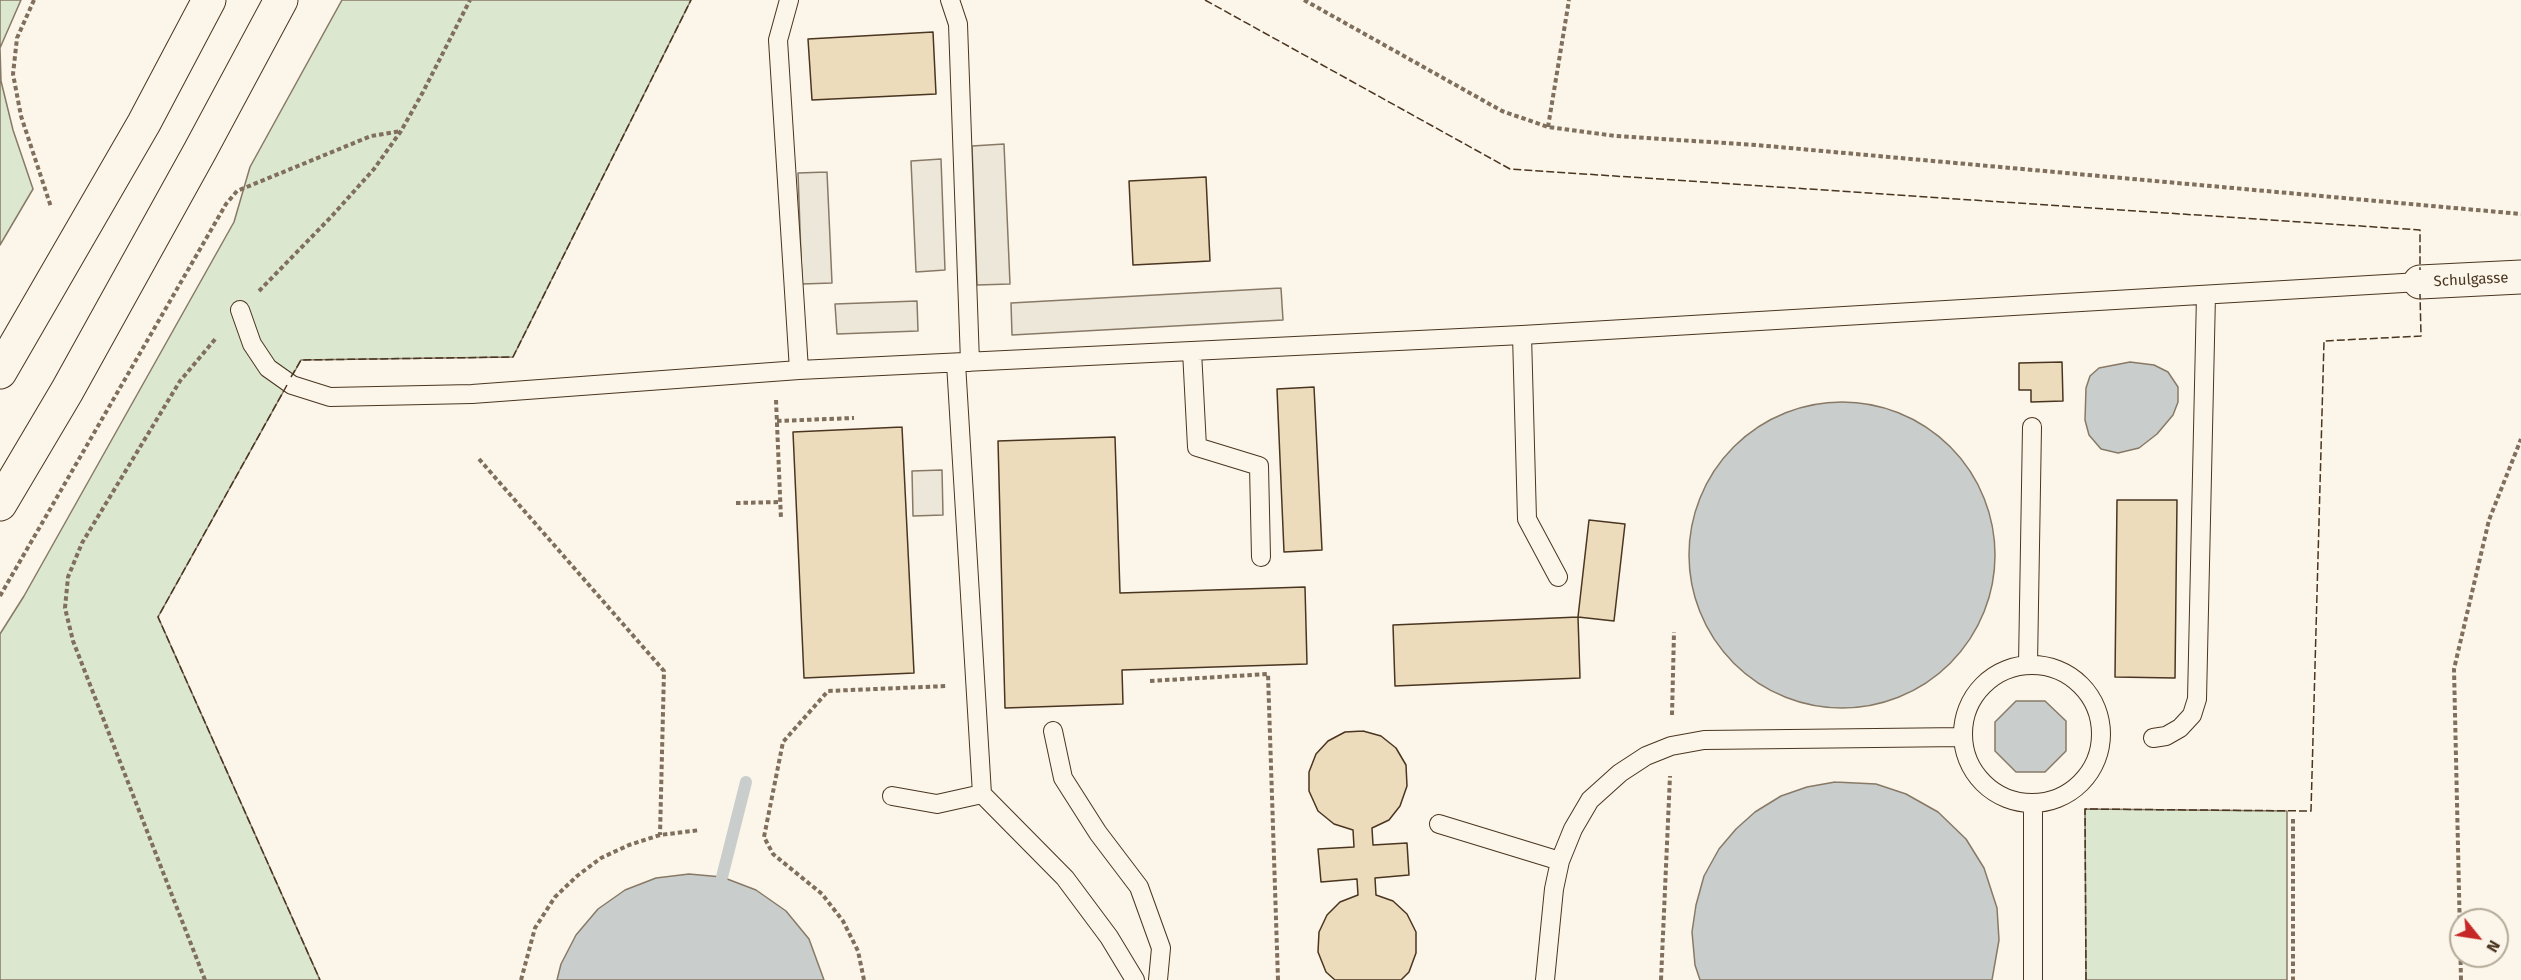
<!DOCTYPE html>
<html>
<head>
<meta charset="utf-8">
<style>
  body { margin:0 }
  #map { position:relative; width:2521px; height:980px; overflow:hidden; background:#fbf6e9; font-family:"Fira Sans",sans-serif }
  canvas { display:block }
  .north { position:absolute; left:2449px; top:908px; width:60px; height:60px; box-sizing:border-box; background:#fbf6e9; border:2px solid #b4a999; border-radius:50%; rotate:120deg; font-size:16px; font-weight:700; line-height:24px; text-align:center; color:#4a3520 }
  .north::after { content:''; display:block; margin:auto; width:21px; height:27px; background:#c62828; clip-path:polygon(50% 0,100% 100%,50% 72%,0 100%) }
</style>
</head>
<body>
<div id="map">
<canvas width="2521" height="980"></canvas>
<div class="north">N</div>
</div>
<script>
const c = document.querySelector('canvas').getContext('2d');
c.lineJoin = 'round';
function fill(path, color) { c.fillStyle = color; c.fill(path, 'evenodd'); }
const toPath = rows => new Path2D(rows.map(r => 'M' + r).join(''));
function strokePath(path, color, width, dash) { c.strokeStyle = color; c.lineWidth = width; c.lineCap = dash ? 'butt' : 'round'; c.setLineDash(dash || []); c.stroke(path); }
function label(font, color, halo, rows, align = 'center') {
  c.font = font + ' "Fira Sans",sans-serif'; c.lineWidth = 4.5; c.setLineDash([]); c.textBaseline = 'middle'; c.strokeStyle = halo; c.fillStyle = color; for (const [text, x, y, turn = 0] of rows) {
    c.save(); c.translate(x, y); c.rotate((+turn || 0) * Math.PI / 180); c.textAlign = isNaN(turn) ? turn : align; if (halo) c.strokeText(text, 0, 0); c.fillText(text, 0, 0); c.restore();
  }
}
const green = toPath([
  [0,0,21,0,0,48,1,81,13,130,33,189,0,245,0,0],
  [342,0,691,0,513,357,301,360,158,617,320,980,0,980,0,634,24,596,234,222,250,167,342,0],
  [2085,809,2287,811,2287,980,2086,980,2085,809]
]);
fill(green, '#dce7d0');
strokePath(green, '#887966', 1.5);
const parking = toPath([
  [1004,144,1010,284,977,285,972,146,1004,144],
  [941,159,945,270,916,272,911,161,941,159],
  [827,172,832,283,802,284,798,173,827,172],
  [1281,288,1283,320,1012,335,1011,303,1281,288],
  [917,301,918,331,837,334,835,304,917,301],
  [942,470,943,515,913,516,912,471,942,470]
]);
fill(parking, '#ede7d9');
strokePath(parking, '#887966', 1.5);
const water = toPath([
  [2130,362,2154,365,2168,372,2178,387,2178,402,2173,415,2157,434,2139,448,2118,453,2101,449,2089,435,2085,420,2086,388,2090,376,2099,368,2130,362],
  '1689 555a153 153 0 1 1 306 0a153 153 0 1 1-306 0Z',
  [2016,701,2045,701,2066,721,2066,751,2045,772,2016,772,1995,751,1995,722,2016,701],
  [1835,782,1876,784,1906,794,1938,812,1966,839,1984,868,1997,908,1999,940,1992,980,1700,980,1695,965,1692,932,1696,905,1704,876,1719,849,1736,829,1755,812,1781,796,1807,787,1835,782],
  [689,874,722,877,756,890,786,911,809,939,824,980,557,980,561,964,576,935,598,909,625,890,656,878,689,874]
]);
fill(water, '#c9cecd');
strokePath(water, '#887966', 1.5);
strokePath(toPath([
  [722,877,746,782]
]), '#c9cecd', 12);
const building = toPath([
  [933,32,936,94,812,100,808,39,933,32],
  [1206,177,1210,261,1133,265,1129,181,1206,177],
  [2062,362,2063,401,2031,402,2031,390,2019,390,2019,363,2062,362],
  [1314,387,1322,550,1284,552,1277,389,1314,387],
  [902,427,914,673,804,678,793,432,902,427],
  [1115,437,1120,593,1305,587,1307,664,1122,670,1123,704,1005,708,998,441,1115,437],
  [2117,500,2177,500,2175,678,2115,677,2117,500],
  [1589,520,1625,524,1614,621,1578,617,1589,520],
  [1578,617,1580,678,1395,686,1393,625,1578,617],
  [1363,731,1381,736,1396,748,1406,765,1407,786,1400,806,1389,820,1372,828,1373,845,1407,843,1409,875,1375,878,1376,895,1393,901,1407,914,1416,932,1416,953,1409,972,1401,980,1335,980,1326,972,1318,952,1319,932,1327,915,1340,902,1358,895,1357,879,1321,882,1318,849,1354,847,1353,830,1334,824,1318,811,1309,791,1309,772,1316,754,1328,741,1345,732,1363,731]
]);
fill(building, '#ecdcbc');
strokePath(building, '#4a3520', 1.5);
const service = toPath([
  [789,0,778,40,799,370],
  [950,0,958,24,970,362],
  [240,310,252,344,268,368,292,385,330,397,472,394,799,370,1522,335,2420,282],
  [1522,335,1527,519,1558,577],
  [1192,351,1197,447,1259,466,1261,557],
  [956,363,982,794,1065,878,1109,937,1135,980],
  [2028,664,2032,427],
  '1963 734a69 69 0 1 1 138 0a69 69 0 1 1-138 0Z',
  [1053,731,1063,778,1098,833,1139,887,1161,948,1158,980],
  [2153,738,2166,736,2180,728,2192,715,2197,699,2206,295],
  [892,796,937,804,982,794],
  [2033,805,2033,980],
  [1439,824,1560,861],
  [1545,980,1554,889,1560,861,1573,829,1590,800,1620,773,1646,756,1671,746,1704,740,1961,737]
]);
const minor = toPath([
  [2420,282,2521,277]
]);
const motorway = toPath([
  [0,372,144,123,209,0],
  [0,504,67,391,200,151,281,0]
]);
strokePath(service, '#4a3520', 20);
strokePath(minor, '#4a3520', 35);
strokePath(motorway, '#4a3520', 35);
strokePath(toPath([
  [34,0,17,38,13,74,21,116,51,207],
  [1304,0,1502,111,1548,127,1616,136,1756,145,2521,214],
  [1548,127,1569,0],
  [259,291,331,217,374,169,401,131,423,92,470,0],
  [776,400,781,519],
  [777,421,854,418],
  [479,459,664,671,660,835],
  [736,503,780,502],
  [0,596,226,204,237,191,371,136,401,131],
  [1150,681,1268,674,1278,980],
  [1672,715,1674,632],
  [2293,819,2293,980],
  [205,980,73,641,65,608,68,577,82,543,180,381,217,337],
  [521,980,535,928,555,897,577,876,601,858,629,845,660,835,700,830],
  [864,980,858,951,843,921,822,894,773,854,764,837,783,742,828,691,948,686],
  [1661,980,1670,776],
  [2461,980,2454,669,2489,520,2521,439]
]), '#7f6f5c', 4, [4.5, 3]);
strokePath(service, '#fbf6e9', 18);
strokePath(minor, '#fbf6e9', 33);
strokePath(motorway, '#fbf6e9', 33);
strokePath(toPath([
  [1205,0,1510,169,2420,230,2420,270],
  [291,377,301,360,513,357,691,0],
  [287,385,158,617,320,980],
  [2086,980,2085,809,2311,811,2324,341,2421,336,2420,294]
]), '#4a3520', 1.5, [8, 3]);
label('15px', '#4a3520', '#fbf6e9', [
  ["Schulgasse",2471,280,-3]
]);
</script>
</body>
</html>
